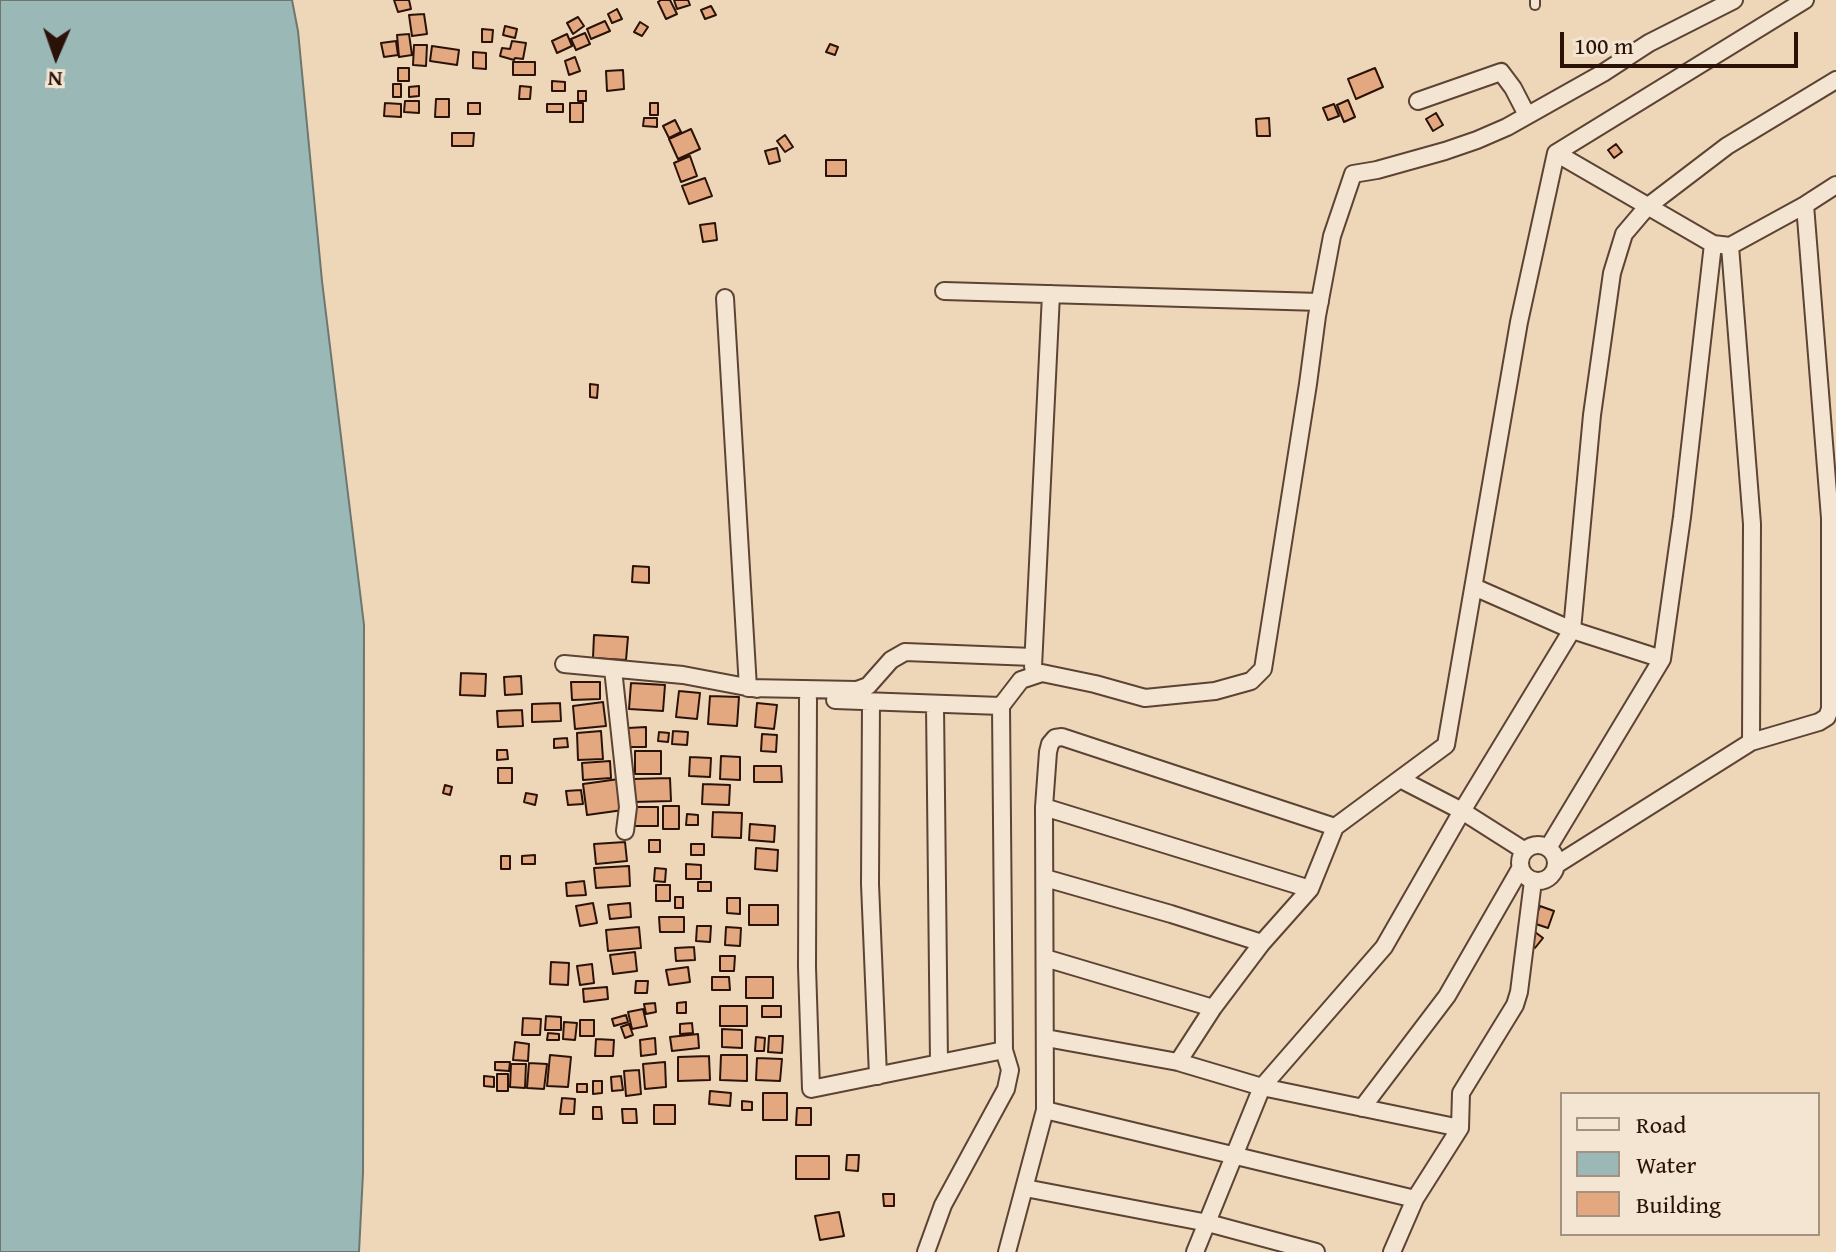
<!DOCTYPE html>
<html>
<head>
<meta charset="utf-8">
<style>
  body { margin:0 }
  #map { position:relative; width:1836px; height:1252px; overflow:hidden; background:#edd7b8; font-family:"Gentium Book Plus",serif }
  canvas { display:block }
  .legend { position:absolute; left:1560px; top:1092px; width:260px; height:144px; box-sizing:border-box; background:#f3e5d1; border:2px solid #a39181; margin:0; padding:10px 14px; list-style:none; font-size:24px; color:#2b1208 }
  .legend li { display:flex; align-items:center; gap:16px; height:40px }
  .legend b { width:40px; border:2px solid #a39181 }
  .north { position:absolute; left:16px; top:16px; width:80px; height:80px; -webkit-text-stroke:6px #f3e5d1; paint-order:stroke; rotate:182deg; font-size:22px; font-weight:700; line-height:32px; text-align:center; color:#2b1208 }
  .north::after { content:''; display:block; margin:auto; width:28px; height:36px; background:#2b1208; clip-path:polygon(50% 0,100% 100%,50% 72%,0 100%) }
  .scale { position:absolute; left:1560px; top:32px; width:238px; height:36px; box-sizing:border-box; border:4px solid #2b1208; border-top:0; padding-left:10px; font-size:24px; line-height:28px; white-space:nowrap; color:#2b1208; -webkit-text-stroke:6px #f3e5d1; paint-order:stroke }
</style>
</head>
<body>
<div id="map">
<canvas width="1836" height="1252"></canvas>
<ul class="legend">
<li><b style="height:10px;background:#f3e5d1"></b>Road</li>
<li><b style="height:22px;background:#9ab8b5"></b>Water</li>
<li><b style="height:22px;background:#e3a880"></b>Building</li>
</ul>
<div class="north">N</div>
<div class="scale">100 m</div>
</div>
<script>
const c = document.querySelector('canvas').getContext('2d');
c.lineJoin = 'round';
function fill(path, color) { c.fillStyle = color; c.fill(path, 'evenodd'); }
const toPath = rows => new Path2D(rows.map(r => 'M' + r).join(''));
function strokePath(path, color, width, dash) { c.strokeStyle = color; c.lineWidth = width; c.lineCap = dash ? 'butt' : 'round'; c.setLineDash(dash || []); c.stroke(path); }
const water = toPath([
  [0,0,292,0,298,31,322,281,364,625,363,1173,359,1252,0,1252,0,0]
]);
fill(water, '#9ab8b5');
strokePath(water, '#6e7670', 2);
const building = toPath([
  [394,0,409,0,411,9,398,12,394,0],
  [661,0,670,0,677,14,666,19,658,2,661,0],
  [674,0,688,0,690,5,677,9,674,0],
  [711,6,716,15,705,19,701,10,711,6],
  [617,9,622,19,612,23,608,14,617,9],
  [424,14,427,34,412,36,409,15,424,14],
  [578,17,584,26,573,34,567,23,578,17],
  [605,21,610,31,591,39,587,29,605,21],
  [640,22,648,27,642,36,634,32,640,22],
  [505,26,517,29,515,38,503,35,505,26],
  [482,29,493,30,492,42,482,42,482,29],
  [585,33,590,44,576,50,571,39,585,33],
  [409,34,412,55,399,57,397,35,409,34],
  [567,34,572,46,557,53,552,41,567,34],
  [396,41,398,55,384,57,381,43,396,41],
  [512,41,526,43,523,59,515,58,514,60,500,56,502,48,510,49,512,41],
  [830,44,838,47,835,55,826,52,830,44],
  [414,45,427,45,426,66,413,65,414,45],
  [432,46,459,50,457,65,430,61,432,46],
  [473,52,486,53,486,69,473,68,473,52],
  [575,57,580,71,569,75,565,61,575,57],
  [513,62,535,62,535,75,513,75,513,62],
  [398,68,409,68,409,81,398,81,398,68],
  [1375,68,1383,87,1356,99,1348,79,1375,68],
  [623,70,624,89,607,91,606,71,623,70],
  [552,81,565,82,565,91,552,91,552,81],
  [393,84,401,84,401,97,393,97,393,84],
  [419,86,419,96,409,97,409,87,419,86],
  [520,86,531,87,530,99,519,99,520,86],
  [578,91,586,91,586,101,578,101,578,91],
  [436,99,449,99,449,117,435,117,436,99],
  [1348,100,1355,117,1344,122,1337,105,1348,100],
  [405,101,419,101,419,113,404,112,405,101],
  [385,103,401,104,401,117,384,116,385,103],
  [468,103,480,103,480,114,468,114,468,103],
  [570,103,583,103,583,122,570,122,570,103],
  [650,103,658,103,658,115,650,115,650,103],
  [547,104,563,104,563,112,547,112,547,104],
  [1334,104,1339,116,1328,120,1323,108,1334,104],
  [1436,113,1443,125,1433,131,1426,119,1436,113],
  [644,118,657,118,657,127,643,126,644,118],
  [1269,118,1270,136,1257,136,1256,119,1269,118],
  [675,120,681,132,669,138,663,126,675,120],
  [691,129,700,149,678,159,669,139,691,129],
  [452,133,474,133,473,146,452,146,452,133],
  [785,135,793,147,785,152,777,141,785,135],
  [1616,144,1622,152,1614,158,1608,150,1616,144],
  [777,148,780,161,769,164,765,151,777,148],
  [690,156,697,176,681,182,674,163,690,156],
  [826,160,846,160,846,176,826,176,826,160],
  [705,178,712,196,689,204,682,186,705,178],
  [715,223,717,240,703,242,700,225,715,223],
  [590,384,598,385,597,398,590,397,590,384],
  [633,566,649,567,649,583,632,582,633,566],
  [594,635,628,637,626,660,593,658,594,635],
  [461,673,486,674,485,696,460,695,461,673],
  [521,676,522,694,505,695,504,677,521,676],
  [571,682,600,682,600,699,572,700,571,682],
  [631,683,665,685,663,711,629,709,631,683],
  [679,691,700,693,697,719,676,717,679,691],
  [710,696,739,697,737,726,708,724,710,696],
  [603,702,606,726,575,729,573,706,603,702],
  [560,703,561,721,532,722,532,704,560,703],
  [757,703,777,705,774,729,755,727,757,703],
  [522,710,523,726,498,727,497,711,522,710],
  [646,727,646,747,628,747,628,728,646,727],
  [601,731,603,759,578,760,577,733,601,731],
  [673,731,688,732,687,745,672,744,673,731],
  [659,732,669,733,668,742,658,741,659,732],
  [762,734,777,735,776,752,761,751,762,734],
  [567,738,568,747,554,748,554,739,567,738],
  [497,750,507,750,508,759,497,760,497,750],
  [635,751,661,751,661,774,635,774,635,751],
  [721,756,740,757,740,780,720,779,721,756],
  [690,757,711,758,710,777,689,776,690,757],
  [610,761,611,778,583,780,582,763,610,761],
  [754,766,781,766,782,782,754,782,754,766],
  [498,768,512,768,512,783,498,783,498,768],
  [670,778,671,801,633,802,633,779,670,778],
  [619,779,623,810,587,815,583,784,619,779],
  [703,784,730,785,729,805,702,804,703,784],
  [445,785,452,787,450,795,443,793,445,785],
  [581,790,583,804,568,805,566,791,581,790],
  [526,793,537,795,535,805,524,802,526,793],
  [663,806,679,806,679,829,663,829,663,806],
  [633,807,658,807,658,826,633,826,633,807],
  [713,812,742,813,741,838,712,837,713,812],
  [687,814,698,815,698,825,686,825,687,814],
  [750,824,775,826,774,842,749,840,750,824],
  [649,840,660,840,660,852,649,852,649,840],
  [625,842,627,861,596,864,594,844,625,842],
  [691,844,704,844,704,855,691,855,691,844],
  [756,848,778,850,777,871,755,869,756,848],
  [535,855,535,864,522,864,522,856,535,855],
  [501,856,510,856,510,869,501,869,501,856],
  [686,864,701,865,701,879,686,879,686,864],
  [629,866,630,886,596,888,594,868,629,866],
  [655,868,666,869,665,882,654,881,655,868],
  [584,881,586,895,567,896,566,883,584,881],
  [698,882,711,882,711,891,698,891,698,882],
  [656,885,670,885,670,901,656,901,656,885],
  [675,897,683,897,683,908,675,908,675,897],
  [727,898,740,898,740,914,727,913,727,898],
  [593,903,597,923,580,926,576,906,593,903],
  [630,903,631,917,610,919,608,905,630,903],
  [749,905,778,905,778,925,749,925,749,905],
  [1540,906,1554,911,1548,928,1533,923,1540,906],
  [659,917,684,917,684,932,660,932,659,917],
  [697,926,711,926,710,942,696,941,697,926],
  [639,927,641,948,608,951,606,930,639,927],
  [726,927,741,928,740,946,725,945,726,927],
  [1535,932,1543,938,1535,948,1527,942,1535,932],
  [694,947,695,960,676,961,675,948,694,947],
  [635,952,637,971,613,974,610,955,635,952],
  [720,956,735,956,734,971,720,971,720,956],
  [551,962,569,963,568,985,550,984,551,962],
  [592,964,594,983,580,985,577,966,592,964],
  [688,967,690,982,669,985,666,970,688,967],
  [712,977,729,977,730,990,712,990,712,977],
  [746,977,773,977,773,998,746,998,746,977],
  [636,981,648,981,647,993,635,993,636,981],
  [607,987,608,999,584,1002,583,989,607,987],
  [686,1002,686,1013,677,1013,677,1003,686,1002],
  [655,1003,656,1012,646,1014,644,1004,655,1003],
  [720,1006,747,1006,747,1026,720,1026,720,1006],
  [762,1006,781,1006,781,1017,762,1017,762,1006],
  [643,1009,647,1026,632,1029,628,1012,643,1009],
  [626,1015,628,1022,614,1026,612,1019,626,1015],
  [546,1016,561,1017,561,1030,545,1030,546,1016],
  [523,1018,541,1019,540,1035,522,1035,523,1018],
  [580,1020,594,1020,594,1036,580,1036,580,1020],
  [564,1022,577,1023,575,1040,563,1039,564,1022],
  [692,1023,693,1033,680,1034,680,1024,692,1023],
  [629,1024,633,1035,625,1038,621,1027,629,1024],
  [722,1029,742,1030,742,1048,722,1047,722,1029],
  [548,1033,559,1034,559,1040,547,1040,548,1033],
  [698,1034,699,1048,672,1051,670,1037,698,1034],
  [769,1036,783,1036,782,1053,768,1052,769,1036],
  [756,1037,765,1038,764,1051,755,1051,756,1037],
  [655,1038,656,1054,641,1056,640,1040,655,1038],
  [596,1039,614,1040,613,1056,595,1056,596,1039],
  [515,1042,529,1044,528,1061,513,1060,515,1042],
  [550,1055,571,1057,568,1087,547,1086,550,1055],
  [721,1055,747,1055,747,1081,720,1080,721,1055],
  [709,1056,710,1080,678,1081,678,1057,709,1056],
  [757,1058,782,1059,780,1081,756,1080,757,1058],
  [495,1062,510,1062,509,1071,495,1070,495,1062],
  [665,1062,666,1087,645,1089,643,1064,665,1062],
  [529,1063,547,1064,544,1089,527,1088,529,1063],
  [511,1064,526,1064,525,1088,510,1087,511,1064],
  [639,1070,641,1094,626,1096,624,1071,639,1070],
  [497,1074,508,1074,508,1091,497,1091,497,1074],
  [484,1076,494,1077,494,1087,484,1086,484,1076],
  [621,1076,623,1090,612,1091,611,1077,621,1076],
  [593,1081,602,1081,602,1093,593,1094,593,1081],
  [577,1084,587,1084,587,1092,577,1092,577,1084],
  [710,1091,731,1093,730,1106,709,1104,710,1091],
  [763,1093,787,1093,787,1120,763,1120,763,1093],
  [562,1098,575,1099,574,1114,560,1114,562,1098],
  [742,1101,752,1102,752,1110,742,1110,742,1101],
  [654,1105,675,1105,675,1124,654,1124,654,1105],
  [593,1107,601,1107,602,1119,593,1119,593,1107],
  [797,1108,811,1108,811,1125,796,1125,797,1108],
  [622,1109,636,1109,637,1123,623,1123,622,1109],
  [847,1155,859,1155,858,1171,846,1170,847,1155],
  [796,1156,829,1156,829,1179,796,1179,796,1156],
  [883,1194,894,1194,894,1206,884,1206,883,1194],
  [839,1212,844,1236,820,1240,815,1216,839,1212]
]);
fill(building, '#e3a880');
strokePath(building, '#2b1208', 2);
const service = toPath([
  [1535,0,1535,5]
]);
const minor = toPath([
  [1418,101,1501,72,1513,88,1527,115],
  [1556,153,1713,244,1730,246,1805,205,1836,185],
  [1730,246,1752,524,1751,742],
  [944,291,1320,302],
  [725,298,748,688,857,690,868,686,891,660,905,652,1033,657],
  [1474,587,1572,630,1662,659],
  [564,664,683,675,757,689],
  [1033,667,1051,294],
  [613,669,628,807,625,831],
  [808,699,807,967,811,1089,1004,1050],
  [835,700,1001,706],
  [871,702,870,884,878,1076],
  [935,705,939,1063],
  [1400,779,1462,811,1525,851],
  [1044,807,1310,889],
  '1520 863a18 18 0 1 1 36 0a18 18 0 1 1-36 0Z',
  [1548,848,1662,659,1682,517,1713,244],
  [1556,865,1751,742,1819,722,1827,717,1830,709,1830,518,1805,205],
  [1045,878,1171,914,1262,943],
  [1045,958,1213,1008],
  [1046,1038,1178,1062,1262,1087,1460,1128,1415,1199,1392,1252],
  [1178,1062,1213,1008,1262,943,1310,889,1335,827,1446,745,1519,322,1556,153,1805,0],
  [1362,1108,1447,996,1520,869],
  [1045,1110,1415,1199],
  [1460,1128,1461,1093,1515,1005,1519,992,1533,881],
  [1025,1188,1208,1223,1316,1252],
  [926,1252,943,1205,1006,1089,1010,1070,1004,1050,1001,706,1021,680,1042,673,1095,684,1145,698,1215,691,1251,681,1263,669,1308,384,1317,316,1332,236,1353,174,1377,170,1445,151,1477,140,1507,127,1603,73,1649,43,1734,0],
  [1007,1252,1045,1110,1044,807,1048,752,1050,744,1055,738,1062,737,1335,827],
  [1195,1252,1262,1087,1384,947,1462,811,1572,630,1592,415,1612,273,1624,234,1647,207,1727,146,1836,80]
]);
strokePath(service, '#5c4334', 12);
strokePath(minor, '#5c4334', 20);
strokePath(service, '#f3e5d1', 8);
strokePath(minor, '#f3e5d1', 16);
</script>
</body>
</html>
